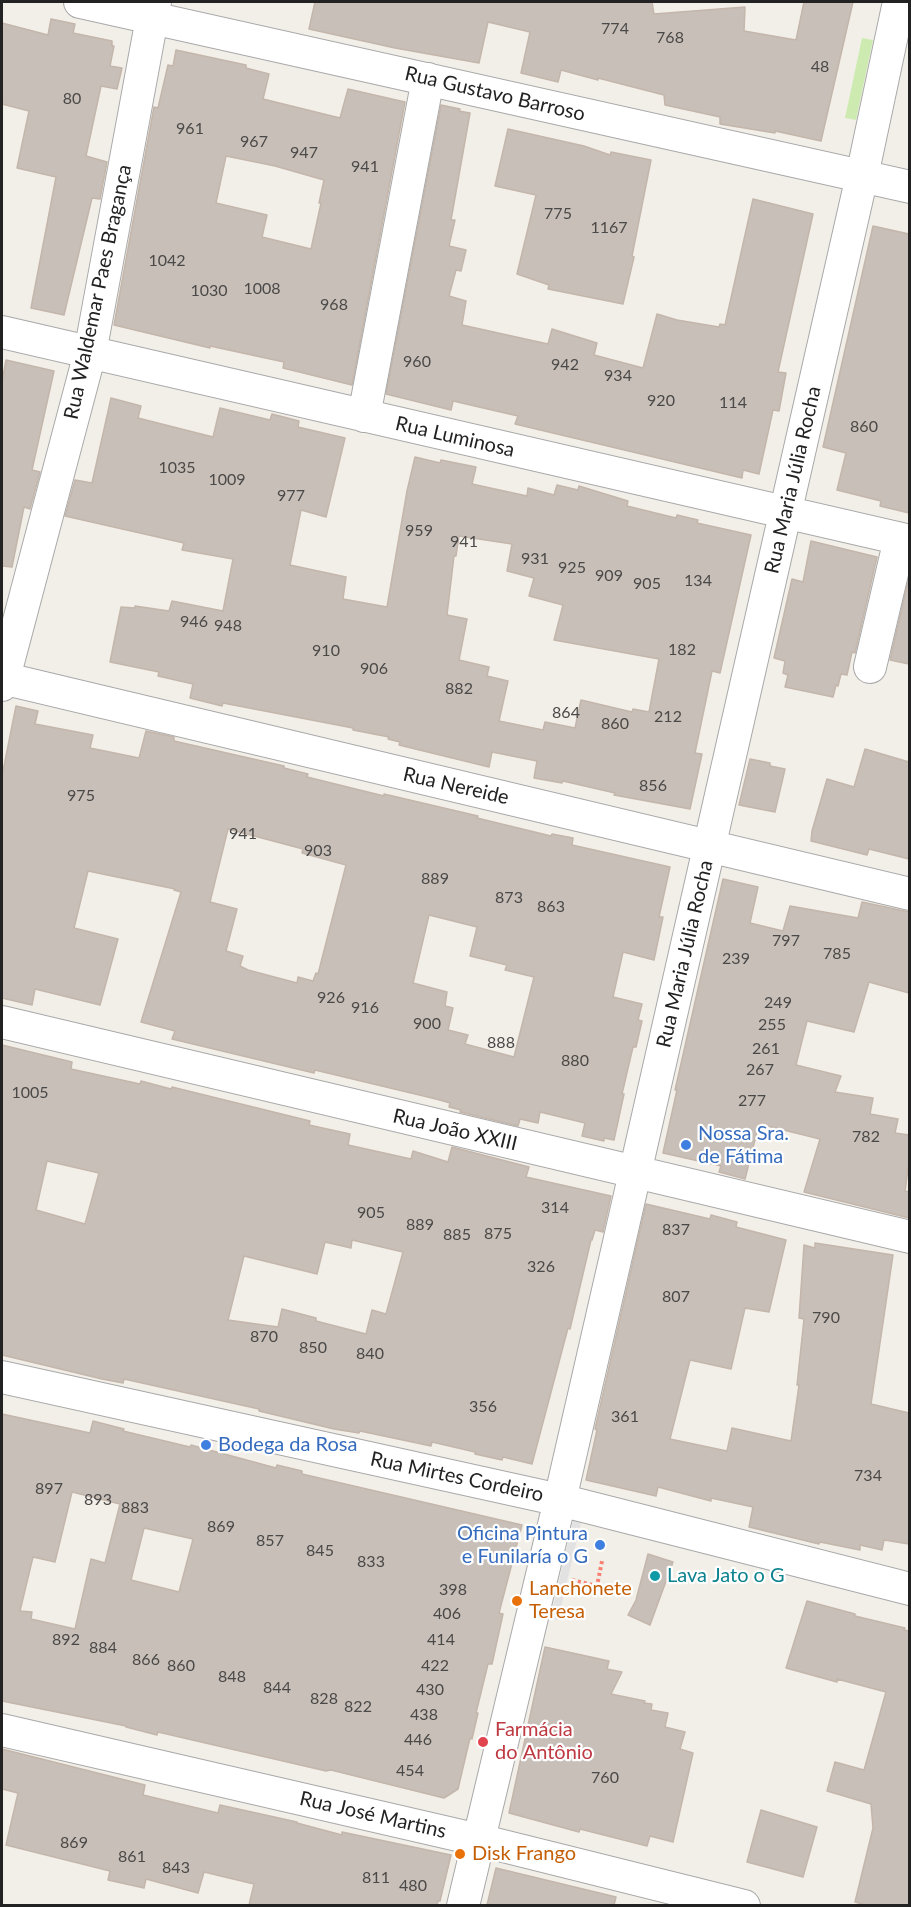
<!DOCTYPE html>
<html>
<head>
<meta charset="utf-8">
<style>
  body { margin:0 }
  #map { position:relative; width:911px; height:1907px; overflow:hidden; background:#f2efe9; font-family:Lato,sans-serif }
  canvas { display:block }
  .frame { position:absolute; inset:0; border:3px solid #222; pointer-events:none }
</style>
</head>
<body>
<div id="map">
<canvas width="911" height="1907"></canvas>
<div class="frame"></div>
</div>
<script>
const c = document.querySelector('canvas').getContext('2d');
c.lineJoin = 'round';
function fill(path, color) { c.fillStyle = color; c.fill(path, 'evenodd'); }
const toPath = rows => new Path2D(rows.map(r => 'M' + r).join(''));
function strokePath(path, color, width, dash) { c.strokeStyle = color; c.lineWidth = width; c.lineCap = dash ? 'butt' : 'round'; c.setLineDash(dash || []); c.stroke(path); }
function label(font, color, halo, rows, align = 'center') {
  c.font = font + ' Lato,sans-serif'; c.lineWidth = 4.5; c.setLineDash([]); c.textBaseline = 'middle'; c.strokeStyle = halo; c.fillStyle = color; for (const [text, x, y, turn = 0] of rows) {
    c.save(); c.translate(x, y); c.rotate((+turn || 0) * Math.PI / 180); c.textAlign = isNaN(turn) ? turn : align; if (halo) c.strokeText(text, 0, 0); c.fillText(text, 0, 0); c.restore();
  }
}
fill(toPath([
  [862,38,873,40,856,120,845,118]
]), '#cdebb0');
fill(toPath([
  [575,1513,583,1514,558,1620,550,1619]
]), '#e2e2e2');
const building = toPath([
  [315,2,652,2,654,14,745,7,744,31,796,40,804,2,853,2,821,141,775,131,775,133,720,124,720,117,665,105,664,95,598,78,598,80,561,70,558,82,521,73,530,32,488,22,479,63,395,48,309,29,315,2],
  [51,19,75,24,73,33,112,41,112,46,114,46,110,66,122,68,117,89,101,86,86,156,107,162,100,199,92,198,64,315,31,308,56,177,17,168,29,111,2,104,2,23,48,35,51,19],
  [176,50,246,65,246,68,269,74,263,99,340,118,348,89,405,102,352,385,283,368,284,362,210,346,210,348,114,325,154,107,158,108,168,65,173,66,176,50],
  [226,156,275,166,324,180,319,203,321,203,311,249,262,237,267,215,216,203,226,156],
  [441,105,460,109,459,111,470,113,451,220,455,220,449,246,466,250,461,271,456,270,449,296,466,301,462,325,548,344,552,329,597,343,594,355,643,368,657,314,677,320,719,327,720,324,725,325,753,199,813,214,778,372,786,373,779,411,773,410,759,474,743,470,742,478,515,424,518,416,453,401,451,410,386,394,441,105],
  [508,129,584,146,610,155,611,152,651,160,632,256,634,257,623,304,548,289,549,285,517,274,536,195,495,186,508,129],
  [873,226,909,234,909,513,880,506,881,501,837,490,846,453,823,447,873,226],
  [6,360,54,371,32,470,40,472,30,509,24,507,12,567,2,566,2,382,6,360],
  [111,398,141,406,138,418,213,437,220,408,270,420,272,414,299,421,298,427,345,438,326,517,301,510,290,565,346,577,343,599,387,607,407,491,415,457,440,463,441,460,476,467,472,484,527,496,528,488,554,495,557,485,578,490,579,486,628,501,627,506,676,518,677,515,698,520,697,523,751,535,720,673,712,671,695,753,702,754,690,809,614,795,615,793,563,781,562,783,534,778,537,761,492,752,489,767,399,745,400,742,388,739,389,737,353,730,353,728,223,703,222,706,190,698,193,684,158,676,159,672,110,662,121,607,135,608,135,606,169,611,172,601,223,611,233,559,182,550,184,543,65,516,75,480,92,483,111,398],
  [459,536,512,544,507,571,534,578,529,596,563,605,554,640,659,659,649,712,633,709,632,712,581,700,575,728,545,722,543,730,499,721,508,681,487,676,489,667,459,660,467,619,447,615,454,556,456,556,459,536],
  [811,541,877,557,855,653,852,652,847,675,841,674,838,686,836,685,833,697,785,687,788,675,783,673,785,661,774,658,792,579,803,582,811,541],
  [909,577,909,664,890,660,909,577],
  [16,706,38,711,35,724,93,735,90,748,139,758,146,731,174,737,174,741,284,766,284,768,308,774,307,777,384,796,384,794,478,816,477,818,551,836,552,834,573,838,572,845,670,867,659,917,663,917,654,960,623,952,613,997,642,1004,638,1020,642,1021,636,1047,633,1047,622,1094,624,1094,614,1140,604,1138,604,1141,582,1136,585,1123,540,1112,538,1123,520,1119,518,1126,460,1112,461,1110,449,1107,450,1103,436,1099,315,1070,314,1073,172,1039,175,1031,141,1022,181,892,174,890,175,889,88,871,74,928,118,939,100,1005,35,989,32,1005,2,998,2,776,16,706],
  [228,829,303,849,302,853,346,865,318,974,316,973,313,981,298,977,297,983,248,970,240,966,243,956,226,951,237,909,210,902,228,829],
  [429,915,477,927,470,956,507,965,505,970,534,977,514,1057,465,1044,468,1035,448,1030,453,1008,445,1006,447,992,413,983,429,915],
  [865,749,909,762,909,859,869,849,867,855,811,841,812,831,827,779,854,787,865,749],
  [750,759,770,763,770,766,785,769,775,812,739,805,750,759],
  [723,879,758,887,750,923,783,931,790,906,858,918,862,902,909,912,909,993,869,982,854,1032,807,1021,796,1065,841,1076,835,1092,873,1098,870,1114,898,1119,895,1133,909,1135,909,1162,905,1191,909,1192,909,1218,804,1192,820,1139,759,1124,745,1179,719,1172,721,1166,663,1153,677,1090,675,1090,723,879],
  [2,1045,72,1062,71,1069,140,1084,141,1081,171,1089,172,1087,310,1121,309,1125,350,1134,348,1145,411,1159,413,1151,448,1162,452,1147,529,1167,526,1177,611,1196,603,1232,595,1230,592,1240,591,1240,570,1329,568,1328,532,1464,503,1457,502,1460,475,1454,475,1452,432,1442,431,1446,360,1431,359,1433,334,1429,259,1411,259,1409,124,1379,123,1383,102,1379,2,1355,2,1045],
  [47,1161,99,1173,85,1224,36,1210,47,1161],
  [352,1240,403,1252,386,1314,372,1310,366,1334,316,1321,316,1318,282,1309,278,1327,228,1320,244,1256,317,1274,325,1242,351,1248,352,1240],
  [646,1204,710,1219,711,1215,737,1222,736,1227,786,1240,769,1312,745,1308,731,1369,690,1360,670,1439,727,1451,732,1428,791,1441,799,1385,797,1385,804,1319,799,1318,804,1245,815,1248,815,1243,893,1255,871,1404,909,1413,909,1544,884,1540,882,1550,860,1545,860,1550,820,1542,819,1544,749,1527,753,1507,711,1498,711,1501,658,1487,656,1496,586,1480,597,1430,595,1429,646,1204],
  [2,1414,90,1433,93,1421,124,1429,123,1431,190,1447,191,1445,276,1468,277,1465,302,1471,302,1474,522,1525,499,1613,503,1614,492,1664,488,1664,476,1713,478,1713,472,1739,470,1738,458,1789,444,1798,331,1770,326,1771,158,1732,157,1735,126,1727,126,1726,2,1701,2,1414],
  [72,1492,120,1504,105,1563,91,1559,75,1629,31,1619,32,1612,20,1611,33,1557,55,1562,72,1492],
  [144,1528,193,1539,179,1592,131,1580,144,1528],
  [648,1554,673,1562,650,1625,628,1615,636,1600,648,1554],
  [807,1601,855,1614,855,1616,905,1628,904,1630,909,1631,909,1905,866,1905,855,1902,873,1828,871,1804,827,1791,835,1762,864,1770,886,1692,837,1679,837,1682,786,1668,807,1601],
  [545,1647,609,1661,607,1669,622,1672,611,1694,645,1701,644,1703,652,1704,651,1710,668,1713,665,1727,685,1732,680,1749,693,1753,673,1842,650,1836,647,1846,580,1829,579,1832,509,1813,545,1647],
  [2,1749,145,1785,143,1795,218,1813,220,1805,297,1822,297,1823,342,1835,342,1832,451,1855,440,1901,438,1901,437,1905,249,1905,254,1884,204,1872,198,1893,146,1879,144,1888,108,1880,110,1871,6,1845,18,1793,2,1789,2,1749],
  [761,1810,817,1827,803,1877,747,1862,761,1810],
  [496,1868,616,1897,614,1905,487,1905,496,1868]
]);
fill(building, '#c7bfb8');
strokePath(building, '#c4b6ab', 1.5);
const minor = toPath([
  [80,2,910,187],
  [2,332,910,541],
  [364,416,428,79],
  [870,667,900,539],
  [2,678,910,894],
  [2,685,90,353,155,2],
  [2,1022,910,1237],
  [2,1377,560,1500,910,1589],
  [2,1730,479,1840,744,1906],
  [463,1906,560,1500,635,1173,862,176,899,2]
]);
strokePath(minor, '#a9a9a9', 34);
strokePath(toPath([
  [572,1580,597,1586,602,1561]
]), '#fa8072', 4, [3, 3]);
strokePath(minor, '#fff', 32);
for (const [x, y, r, color] of [
  [686,1145,6,"#3f7fe0"],
  [206,1445,6,"#3f7fe0"],
  [600,1545,6,"#3f7fe0"],
  [655,1576,6,"#0f9aa8"],
  [517,1601,6,"#e8710a"],
  [483,1742,6,"#e0444e"],
  [460,1854,6,"#e8710a"]
]) { const dot = new Path2D(); dot.arc(x, y, r, 0, 2 * Math.PI); c.fillStyle = color; c.fill(dot); strokePath(dot, '#fff', 2); }
label('16px', '#4b4948', null, [
  ["774",615,29],
  ["768",670,38],
  ["48",820,67],
  ["80",72,99],
  ["961",190,129],
  ["967",254,142],
  ["947",304,153],
  ["941",365,167],
  ["775",558,214],
  ["1167",609,228],
  ["1042",167,261],
  ["1008",262,289],
  ["1030",209,291],
  ["968",334,305],
  ["960",417,362],
  ["942",565,365],
  ["934",618,376],
  ["920",661,401],
  ["114",733,403],
  ["860",864,427],
  ["1035",177,468],
  ["1009",227,480],
  ["977",291,496],
  ["959",419,531],
  ["941",464,542],
  ["931",535,559],
  ["925",572,568],
  ["909",609,576],
  ["134",698,581],
  ["905",647,584],
  ["946",194,622],
  ["948",228,626],
  ["182",682,650],
  ["910",326,651],
  ["906",374,669],
  ["882",459,689],
  ["864",566,713],
  ["212",668,717],
  ["860",615,724],
  ["856",653,786],
  ["975",81,796],
  ["941",243,834],
  ["903",318,851],
  ["889",435,879],
  ["873",509,898],
  ["863",551,907],
  ["797",786,941],
  ["785",837,954],
  ["239",736,959],
  ["926",331,998],
  ["249",778,1003],
  ["916",365,1008],
  ["900",427,1024],
  ["255",772,1025],
  ["888",501,1043],
  ["261",766,1049],
  ["880",575,1061],
  ["267",760,1070],
  ["1005",30,1093],
  ["277",752,1101],
  ["782",866,1137],
  ["314",555,1208],
  ["905",371,1213],
  ["889",420,1225],
  ["837",676,1230],
  ["875",498,1234],
  ["885",457,1235],
  ["326",541,1267],
  ["807",676,1297],
  ["790",826,1318],
  ["870",264,1337],
  ["850",313,1348],
  ["840",370,1354],
  ["356",483,1407],
  ["361",625,1417],
  ["734",868,1476],
  ["897",49,1489],
  ["893",98,1500],
  ["883",135,1508],
  ["869",221,1527],
  ["857",270,1541],
  ["845",320,1551],
  ["833",371,1562],
  ["398",453,1590],
  ["406",447,1614],
  ["892",66,1640],
  ["414",441,1640],
  ["884",103,1648],
  ["866",146,1660],
  ["860",181,1666],
  ["422",435,1666],
  ["848",232,1677],
  ["844",277,1688],
  ["430",430,1690],
  ["828",324,1699],
  ["822",358,1707],
  ["438",424,1715],
  ["446",418,1740],
  ["454",410,1771],
  ["760",605,1778],
  ["869",74,1843],
  ["861",132,1857],
  ["843",176,1868],
  ["811",376,1878],
  ["480",413,1886]
]);
label('20px', '#222', '#fff', [
  ["Rua Gustavo Barroso",495,94,13],
  ["Rua Waldemar Paes Bragança",98,292,-78],
  ["Rua Luminosa",455,437,13],
  ["Rua Maria Júlia Rocha",793,480,-77],
  ["Rua Nereide",456,786,13],
  ["Rua Maria Júlia Rocha",685,954,-77],
  ["Rua João XXIII",455,1130,13],
  ["Rua Mirtes Cordeiro",457,1477,12],
  ["Rua José Martins",373,1815,13]
]);
label('20px', '#366cbe', '#fff', [
  ["Nossa Sra.",698,1134],
  ["de Fátima",698,1157],
  ["Bodega da Rosa",218,1445],
  ["Oficina Pintura",588,1534,"right"],
  ["e Funilaría o G",588,1557,"right"]
], 'left');
label('20px', '#0d838f', '#fff', [
  ["Lava Jato o G",667,1576]
], 'left');
label('20px', '#c56008', '#fff', [
  ["Lanchonete",529,1589],
  ["Teresa",529,1612],
  ["Disk Frango",472,1854]
], 'left');
label('20px', '#be3a42', '#fff', [
  ["Farmácia",495,1730],
  ["do Antônio",495,1753]
], 'left');
</script>
</body>
</html>
